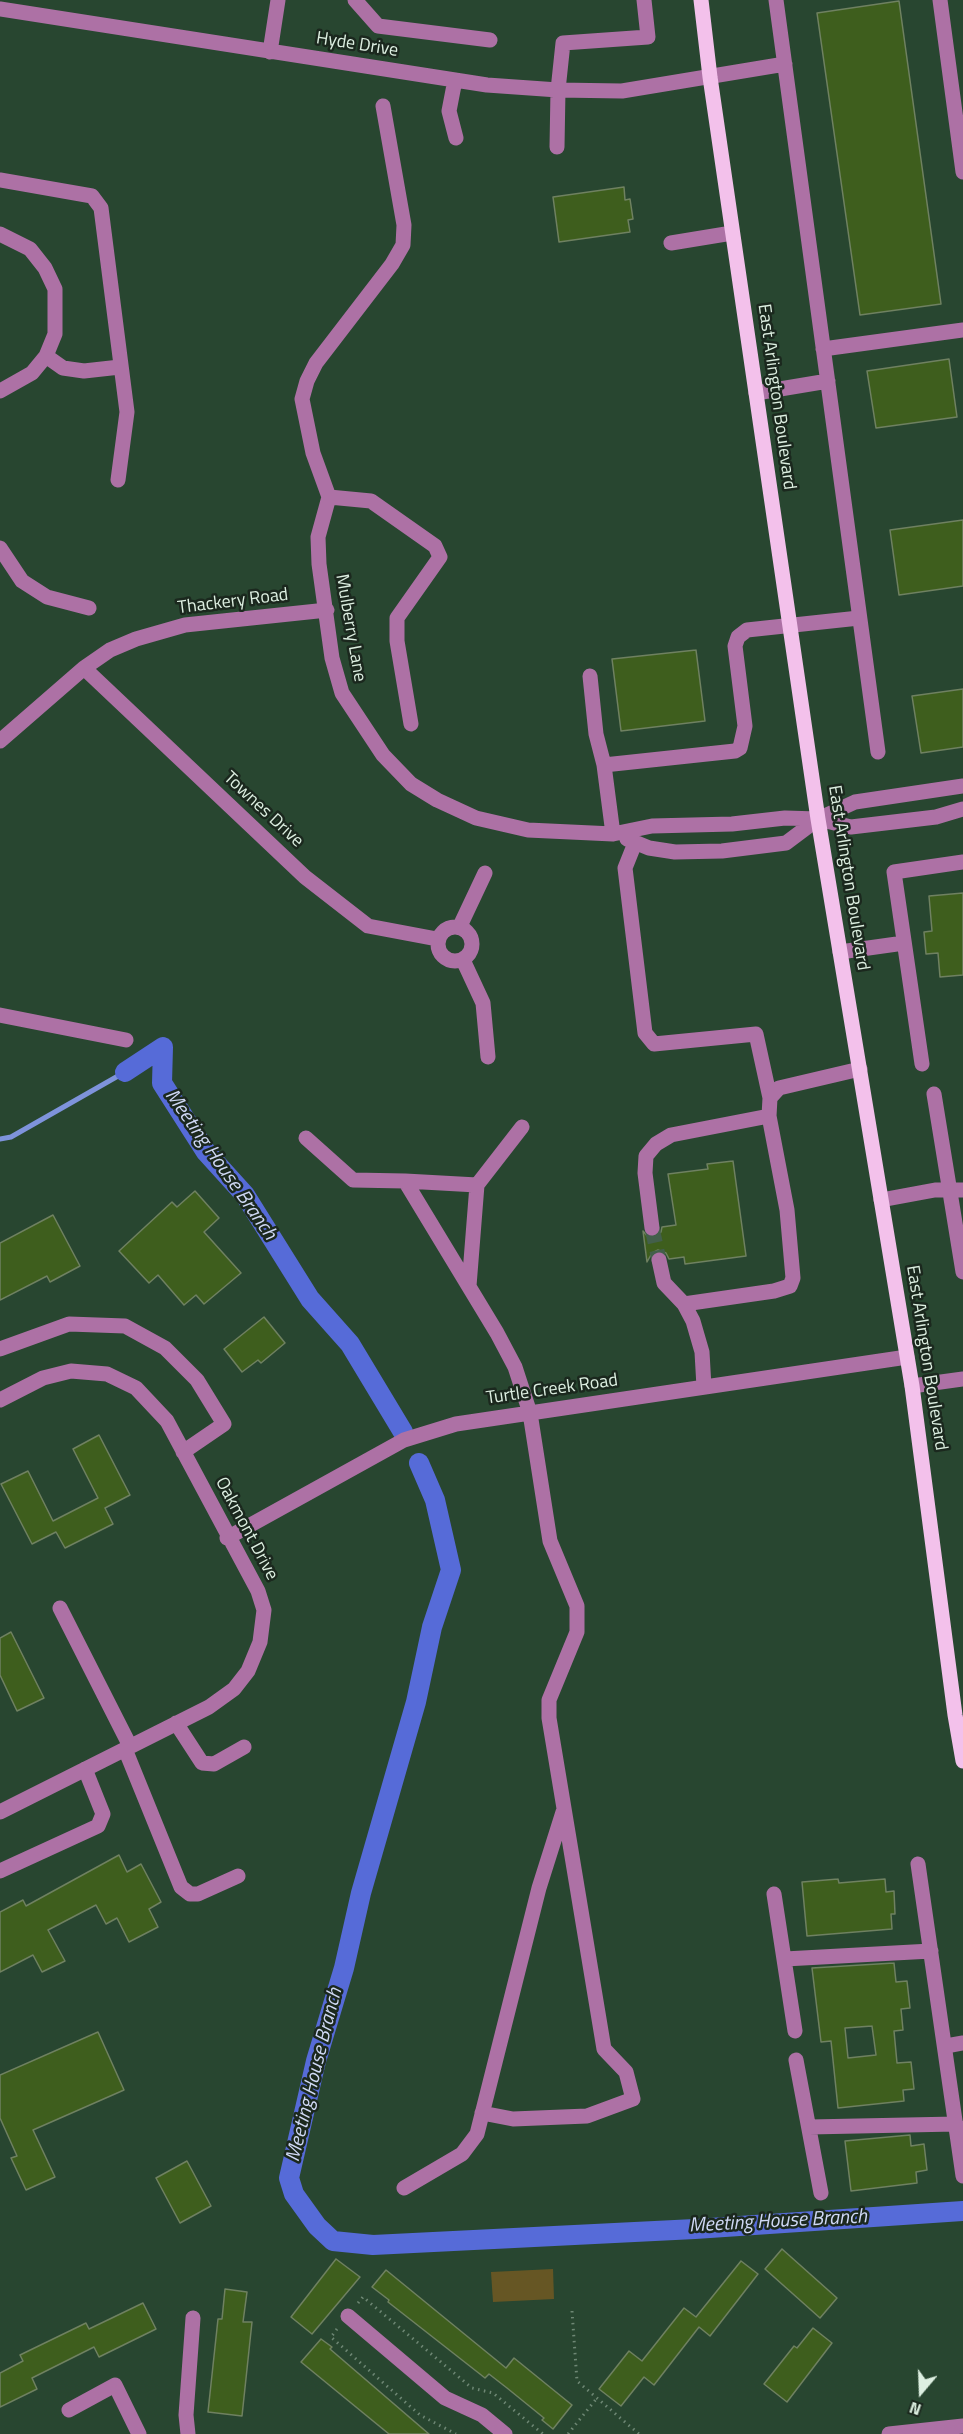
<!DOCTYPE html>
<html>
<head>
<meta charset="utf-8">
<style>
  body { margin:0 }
  #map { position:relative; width:963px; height:2434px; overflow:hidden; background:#284630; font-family:"Titillium Web",sans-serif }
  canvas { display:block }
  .north { position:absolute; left:891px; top:2362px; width:60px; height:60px; -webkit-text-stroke:4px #1b281e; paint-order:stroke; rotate:199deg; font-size:16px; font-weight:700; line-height:24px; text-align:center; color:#ddefe1 }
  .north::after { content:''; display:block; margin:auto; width:21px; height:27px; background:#ddefe1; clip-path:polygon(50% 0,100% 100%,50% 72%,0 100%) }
</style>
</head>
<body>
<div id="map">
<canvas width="963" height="2434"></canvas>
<div class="north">N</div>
</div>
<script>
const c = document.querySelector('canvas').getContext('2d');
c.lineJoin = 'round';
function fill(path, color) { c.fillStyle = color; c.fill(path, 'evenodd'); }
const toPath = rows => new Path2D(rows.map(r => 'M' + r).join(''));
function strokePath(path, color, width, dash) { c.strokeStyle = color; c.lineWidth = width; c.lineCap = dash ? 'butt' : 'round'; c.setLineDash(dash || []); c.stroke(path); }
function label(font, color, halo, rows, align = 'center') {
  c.font = font + ' "Titillium Web",sans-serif'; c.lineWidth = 5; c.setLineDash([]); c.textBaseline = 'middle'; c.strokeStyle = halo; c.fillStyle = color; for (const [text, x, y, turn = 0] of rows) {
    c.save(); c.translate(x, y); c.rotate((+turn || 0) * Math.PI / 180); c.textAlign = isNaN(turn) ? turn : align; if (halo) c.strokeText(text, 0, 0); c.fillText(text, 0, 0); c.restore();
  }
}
fill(toPath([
  [553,2269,554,2299,493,2302,491,2272]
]), '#665624');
strokePath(toPath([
  [0,1139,11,1137,125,1072]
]), '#7e93db', 5);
strokePath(toPath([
  [125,1072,163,1047,162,1083,206,1152,245,1195,310,1299,350,1344,403,1432],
  [419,1463,435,1500,451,1570,432,1627,416,1702,361,1893,344,1968,316,2061,289,2178,294,2194,317,2226,333,2241,373,2245,695,2229,963,2211]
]), '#566bd8', 20);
const building = toPath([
  [899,1,941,304,860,315,817,13,899,1],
  [624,187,625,200,630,199,633,219,628,220,630,232,559,242,553,197,624,187],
  [949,359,957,417,876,428,867,371,949,359],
  [963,520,963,586,899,595,890,530,963,520],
  [696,650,705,721,621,731,612,659,696,650],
  [963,689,963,747,921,753,912,696,963,689],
  [963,893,963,975,940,977,938,953,926,954,924,932,932,931,929,896,963,893],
  [733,1161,746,1256,685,1264,684,1257,669,1259,666,1253,658,1250,652,1253,647,1262,643,1231,648,1237,654,1238,661,1232,662,1227,676,1225,668,1174,708,1169,707,1164,733,1161],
  [195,1191,219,1218,204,1232,241,1273,204,1304,196,1295,184,1305,158,1275,149,1283,119,1251,172,1202,177,1207,195,1191],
  [53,1215,80,1266,50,1282,47,1276,0,1300,0,1243,53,1215],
  [264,1317,285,1343,261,1363,258,1360,242,1372,224,1349,264,1317],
  [99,1435,130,1495,105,1508,113,1524,65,1548,56,1532,32,1544,1,1484,28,1471,53,1521,98,1498,73,1449,99,1435],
  [11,1632,44,1698,17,1711,0,1675,0,1638,11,1632],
  [119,1855,127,1872,141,1864,161,1902,149,1909,158,1927,129,1942,117,1918,106,1924,96,1905,48,1930,65,1961,42,1972,33,1955,0,1972,0,1912,23,1900,26,1906,119,1855],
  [838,1879,839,1883,885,1879,886,1892,894,1891,895,1914,891,1914,892,1929,807,1936,802,1882,838,1879],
  [894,1963,896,1982,907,1981,910,2008,901,2009,903,2030,894,2031,897,2063,911,2062,914,2089,903,2090,904,2101,838,2108,831,2041,821,2042,812,1968,894,1963],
  [872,2026,876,2055,848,2058,845,2028,872,2026],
  [98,2032,124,2090,33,2130,55,2177,26,2190,11,2158,17,2156,0,2118,0,2075,98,2032],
  [910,2135,911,2146,924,2144,927,2170,916,2172,917,2183,851,2191,845,2141,910,2135],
  [187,2161,211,2206,180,2223,156,2178,187,2161],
  [782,2249,837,2298,820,2318,765,2269,782,2249],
  [336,2259,360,2277,312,2334,291,2317,336,2259],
  [741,2261,758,2274,710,2336,699,2327,654,2385,644,2377,621,2406,599,2389,629,2351,642,2361,684,2308,696,2317,741,2261],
  [386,2270,506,2368,514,2358,572,2405,553,2429,542,2420,544,2418,507,2388,489,2374,485,2378,388,2302,389,2300,372,2287,386,2270],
  [225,2289,247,2292,243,2322,252,2322,242,2416,208,2412,218,2319,222,2319,225,2289],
  [143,2303,156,2329,99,2357,94,2347,32,2378,37,2389,0,2407,0,2373,23,2361,20,2355,86,2323,89,2329,143,2303],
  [813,2328,832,2343,787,2402,764,2384,794,2346,797,2348,813,2328],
  [321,2339,332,2347,330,2349,429,2434,389,2434,301,2362,321,2339]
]);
fill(building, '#3e5e1d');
strokePath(building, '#6f8161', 1.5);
strokePath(toPath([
  [652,1228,659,1260]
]), '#435f4b', 15, [15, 8]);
strokePath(toPath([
  [358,2303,363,2297,472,2388,493,2393,543,2434],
  [572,2311,577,2381,639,2434],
  [337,2329,331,2337,420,2415,456,2434],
  [568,2434,597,2398]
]), '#6e8774', 3, [1.5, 4.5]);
strokePath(toPath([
  [355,0,378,26,490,40],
  [776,0,878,752],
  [940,0,963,172],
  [0,9,487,85,558,90,622,91,785,64],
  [270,52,278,0],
  [455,80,449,111,456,138],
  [557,147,558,90,563,43,648,37,644,0],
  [0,180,92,196,101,208,127,412,118,480],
  [0,234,30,249,45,268,55,289,55,334,46,356,32,373,0,391],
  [671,243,732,233],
  [823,349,963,330],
  [46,356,63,368,84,371,120,367],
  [756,393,828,381],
  [329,497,318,537,319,564,332,658,342,693,383,755,411,784,437,800,476,818,528,830,613,834,652,826,732,824,785,818,818,819,851,827,936,817,963,809],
  [329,497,313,453,302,399,307,381,316,363,392,264,403,245,404,225,383,106],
  [329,497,371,501,435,546,440,557,397,618,397,641,411,724],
  [0,548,22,581,47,597,89,608],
  [84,668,305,877,368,926,437,939],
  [590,676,596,734,604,765],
  [0,741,84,668,110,650,136,639,185,625,327,610],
  [613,834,604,765,735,751,740,748,745,726,735,646,738,637,747,630,859,618],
  [627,839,649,848,675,852,722,851,786,843,818,819,855,802,963,786],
  [635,843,625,868,645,1033,654,1044,756,1034,770,1098],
  [460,926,485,873],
  '438 944a17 17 0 1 1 34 0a17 17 0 1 1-34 0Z',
  [840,952,904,943],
  [463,960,483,1003,488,1057],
  [0,1015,126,1040],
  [922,1064,894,872,963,862],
  [934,1094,963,1272],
  [306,1138,353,1180,405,1181],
  [477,1185,522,1127],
  [881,1200,935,1190,963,1190],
  [652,1228,645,1173,646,1156,656,1144,671,1135,769,1116],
  [659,1260,664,1283,684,1304],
  [469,1286,477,1185,405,1181,497,1333,515,1367,530,1413,550,1541,577,1606,577,1632,549,1700,549,1718,604,2049,626,2072,633,2099,587,2116,513,2119,482,2113],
  [0,1349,69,1324,125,1326,165,1348,197,1380,224,1424,183,1452],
  [912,1386,963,1379],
  [704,1387,702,1352,693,1321,684,1304,774,1291,790,1286,793,1278,787,1210,769,1116,770,1098,779,1088,860,1069],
  [0,1400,43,1378,71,1371,107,1374,136,1388,167,1421,258,1591,264,1610,260,1642,248,1671,234,1689,209,1707,0,1812],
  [227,1538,404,1440,456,1424,907,1357],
  [60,1608,130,1746],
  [176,1723,202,1763,214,1764,244,1747],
  [125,1749,181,1887,190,1894,198,1894,238,1876],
  [918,1864,963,2176],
  [0,1871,98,1826,103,1814,85,1769],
  [774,1894,795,2031],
  [785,1959,931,1951],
  [946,2046,963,2043],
  [796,2060,821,2193],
  [809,2127,956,2124],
  [404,2188,462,2154,477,2134,539,1888,563,1812],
  [348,2316,445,2398,482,2415,505,2434],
  [69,2410,115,2385,139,2434],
  [188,2434,186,2415,193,2318],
  [889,2434,963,2426]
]), '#ad71a5', 15);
strokePath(toPath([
  [701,0,710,77,818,819,912,1386,955,1715,963,1761]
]), '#f3c1eb', 15);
label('18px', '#ddefe1', '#1b281e', [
  ["Hyde Drive",357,45,9],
  ["East Arlington Boulevard",776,397,82],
  ["Thackery Road",233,602,-7],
  ["Mulberry Lane",350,628,80],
  ["Townes Drive",263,810,43],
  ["East Arlington Boulevard",848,878,81],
  ["East Arlington Boulevard",926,1358,81],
  ["Turtle Creek Road",552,1390,-8],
  ["Oakmont Drive",246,1529,62]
]);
label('italic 20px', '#cfd8f4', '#1b281e', [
  ["Meeting House Branch",220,1165,55],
  ["Meeting House Branch",315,2075,-76],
  ["Meeting House Branch",778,2222,-3]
]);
</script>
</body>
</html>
